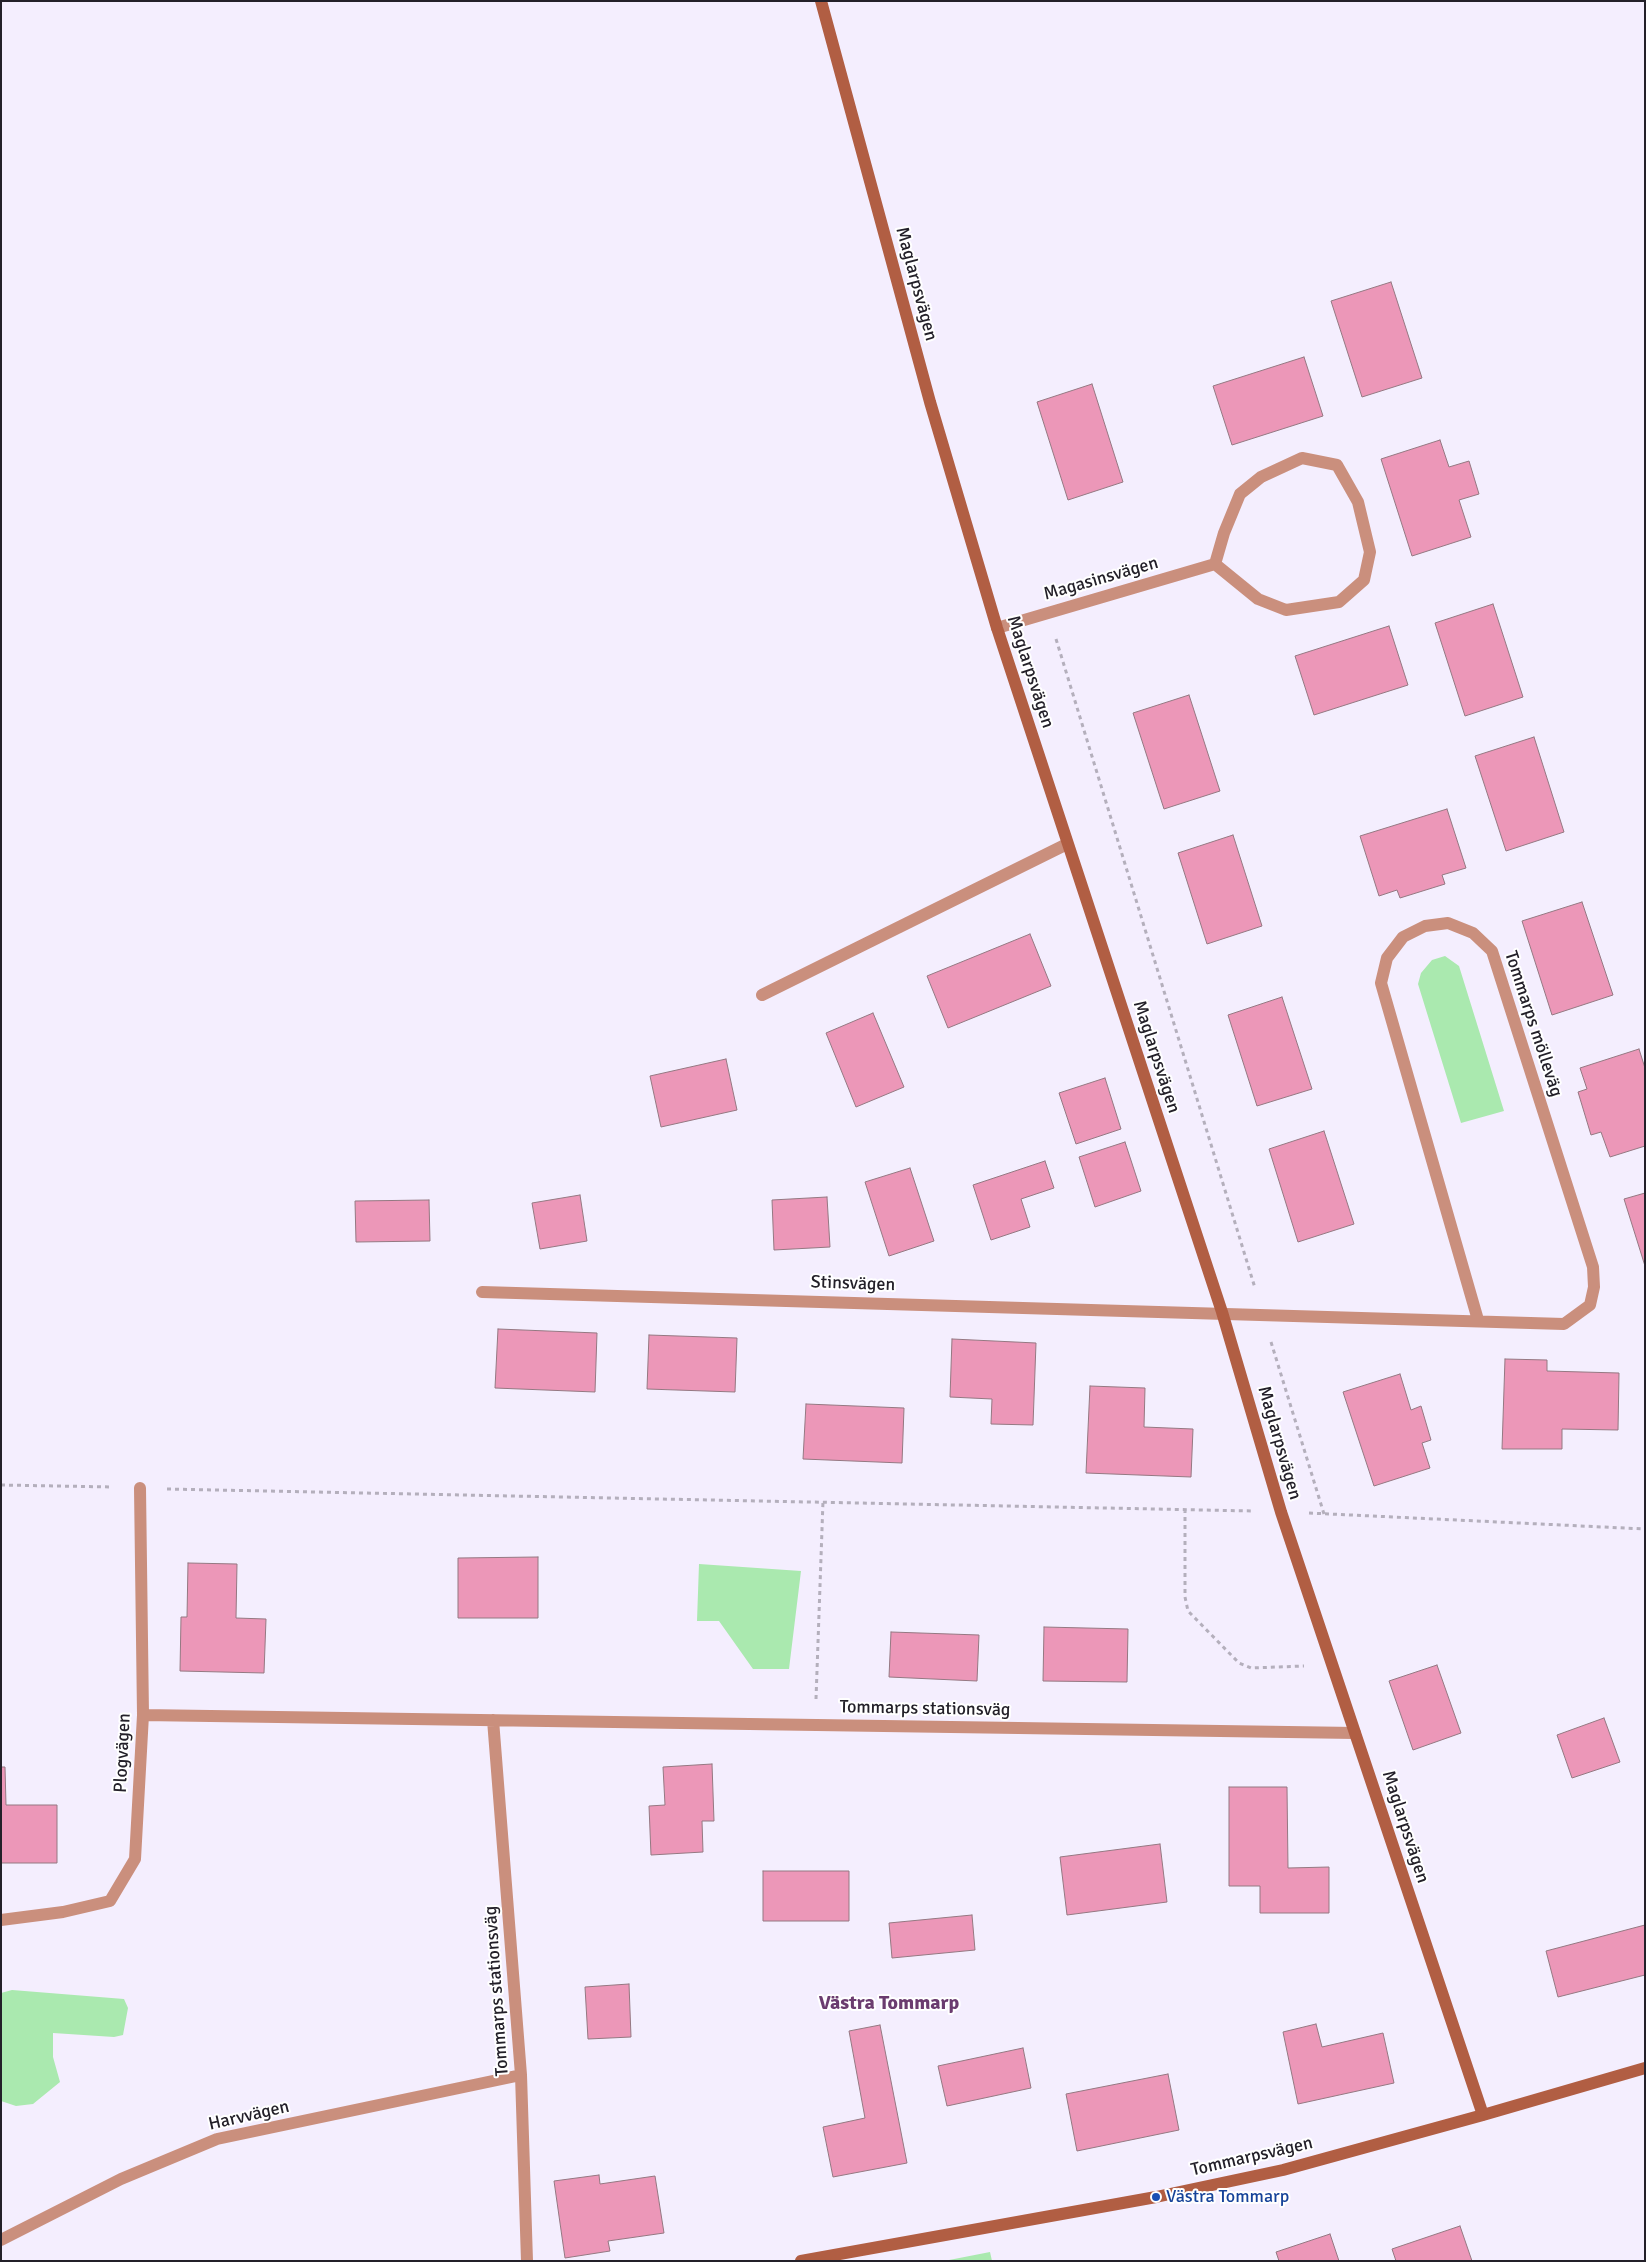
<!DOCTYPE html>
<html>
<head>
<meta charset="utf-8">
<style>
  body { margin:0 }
  #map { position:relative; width:1646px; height:2262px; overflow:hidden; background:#f4eefe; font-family:Signika,sans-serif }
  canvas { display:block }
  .frame { position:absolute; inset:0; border:2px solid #232029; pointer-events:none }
</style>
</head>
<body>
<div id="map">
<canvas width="1646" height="2262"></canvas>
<div class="frame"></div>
</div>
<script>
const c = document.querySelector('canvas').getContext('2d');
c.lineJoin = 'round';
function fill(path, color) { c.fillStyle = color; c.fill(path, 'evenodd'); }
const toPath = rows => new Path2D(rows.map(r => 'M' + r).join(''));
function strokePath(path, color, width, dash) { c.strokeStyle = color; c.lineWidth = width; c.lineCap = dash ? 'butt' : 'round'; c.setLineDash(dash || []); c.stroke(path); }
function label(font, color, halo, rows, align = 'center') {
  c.font = font + ' Signika,sans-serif'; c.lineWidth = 4; c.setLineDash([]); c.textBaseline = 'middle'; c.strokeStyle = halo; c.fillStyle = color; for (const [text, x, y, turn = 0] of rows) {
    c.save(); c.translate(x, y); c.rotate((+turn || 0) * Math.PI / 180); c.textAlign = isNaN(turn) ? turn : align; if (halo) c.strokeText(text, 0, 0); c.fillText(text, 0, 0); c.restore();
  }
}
fill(toPath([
  [1445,956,1459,966,1504,1111,1461,1123,1418,984,1421,973,1432,960],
  [699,1564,801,1571,789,1669,753,1669,719,1621,697,1621],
  [12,1990,124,1999,128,2008,123,2035,114,2037,53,2033,53,2057,60,2082,33,2104,16,2106,1,2101,1,1993],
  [990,2252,992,2261,944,2261]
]), '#aae9af');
const building = toPath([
  [1391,282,1422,378,1362,397,1331,301,1391,282],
  [1304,357,1323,416,1232,445,1213,386,1304,357],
  [1092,384,1123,482,1068,500,1037,402,1092,384],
  [1440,440,1449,467,1469,461,1479,494,1459,500,1471,537,1412,556,1381,459,1440,440],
  [1493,604,1523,697,1465,716,1435,623,1493,604],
  [1389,626,1408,685,1314,715,1295,656,1389,626],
  [1189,695,1220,791,1164,809,1133,713,1189,695],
  [1534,737,1564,832,1506,851,1475,756,1534,737],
  [1447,809,1466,868,1442,875,1445,884,1400,898,1397,890,1379,896,1360,836,1447,809],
  [1233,835,1262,926,1207,944,1178,853,1233,835],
  [1582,902,1613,995,1552,1015,1522,921,1582,902],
  [1030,934,1051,986,948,1028,927,976,1030,934],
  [1282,997,1312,1089,1257,1106,1228,1015,1282,997],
  [873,1013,904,1087,856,1107,826,1033,873,1013],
  [1639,1049,1645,1068,1645,1146,1610,1157,1601,1132,1591,1135,1578,1092,1587,1089,1580,1068,1639,1049],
  [726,1059,737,1110,661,1127,650,1076,726,1059],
  [1105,1078,1121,1129,1076,1144,1059,1093,1105,1078],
  [1324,1131,1354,1224,1298,1242,1269,1149,1324,1131],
  [1125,1142,1141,1191,1095,1207,1079,1157,1125,1142],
  [1045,1161,1054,1188,1021,1199,1030,1227,991,1240,973,1185,1045,1161],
  [910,1168,934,1241,889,1256,865,1182,910,1168],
  [1645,1193,1645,1266,1624,1199,1645,1193],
  [580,1195,587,1241,540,1249,532,1203,580,1195],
  [827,1197,830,1247,774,1250,772,1200,827,1197],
  [429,1200,430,1241,356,1242,355,1201,429,1200],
  [498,1329,597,1333,595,1392,495,1388,498,1329],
  [649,1335,737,1338,735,1392,647,1389,649,1335],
  [952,1339,1036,1343,1033,1425,991,1424,992,1399,950,1397,952,1339],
  [1505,1359,1547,1360,1547,1371,1619,1373,1618,1430,1562,1429,1562,1449,1502,1449,1505,1359],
  [1400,1374,1411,1410,1421,1406,1431,1440,1422,1443,1430,1468,1374,1486,1343,1392,1400,1374],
  [1090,1386,1145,1388,1144,1427,1193,1429,1191,1477,1086,1473,1090,1386],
  [806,1404,904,1408,902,1463,803,1459,806,1404],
  [538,1557,538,1618,458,1618,458,1558,538,1557],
  [188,1563,237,1564,236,1618,266,1619,264,1673,180,1671,181,1617,187,1617,188,1563],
  [1044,1627,1128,1629,1127,1682,1043,1681,1044,1627],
  [891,1632,979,1635,977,1681,889,1677,891,1632],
  [1437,1665,1461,1733,1413,1750,1389,1681,1437,1665],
  [1604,1718,1620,1762,1572,1778,1557,1735,1604,1718],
  [712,1764,714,1821,702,1821,703,1852,651,1855,649,1806,665,1805,663,1767,712,1764],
  [1,1767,5,1767,6,1805,57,1805,57,1863,1,1863,1,1767],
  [1229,1787,1287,1787,1288,1868,1329,1867,1329,1913,1260,1913,1260,1886,1229,1886,1229,1787],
  [1160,1844,1167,1902,1067,1915,1060,1857,1160,1844],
  [763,1871,849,1871,849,1921,763,1921,763,1871],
  [972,1915,975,1950,892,1958,889,1923,972,1915],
  [1645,1925,1645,1975,1558,1997,1546,1951,1645,1925],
  [629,1984,631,2037,588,2039,585,1987,629,1984],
  [1316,2024,1322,2047,1383,2033,1394,2083,1298,2104,1283,2032,1316,2024],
  [880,2025,907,2163,833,2177,823,2127,865,2118,849,2031,880,2025],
  [1023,2048,1031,2088,947,2106,938,2066,1023,2048],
  [1168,2074,1179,2130,1077,2151,1066,2094,1168,2074],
  [599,2175,600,2184,655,2176,664,2233,608,2241,610,2251,565,2258,554,2181,599,2175],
  [1460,2226,1472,2261,1396,2261,1392,2249,1460,2226],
  [1330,2234,1339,2261,1279,2261,1276,2252,1330,2234]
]);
fill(building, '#ec97b8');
strokePath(building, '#947882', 1);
strokePath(toPath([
  [1056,639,1255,1288],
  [1271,1342,1324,1514],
  [1,1485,113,1487],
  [167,1489,1253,1511],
  [1185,1509,1185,1597,1188,1611,1239,1663,1251,1668,1304,1666],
  [1309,1513,1645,1529],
  [816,1699,823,1501]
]), '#b4afbc', 3, [4, 4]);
strokePath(toPath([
  [997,628,1215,564,1258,599,1286,610,1339,602,1364,580,1370,552,1358,502,1337,465,1302,458,1261,477,1240,494,1224,533,1215,564],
  [762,995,1067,844],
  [482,1292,1564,1324,1590,1305,1594,1287,1593,1267,1492,951,1473,933,1448,923,1425,926,1403,937,1387,958,1381,983,1478,1320],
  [143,1715,1355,1733],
  [493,1720,521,2075,527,2261],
  [1,1920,63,1912,110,1901,135,1859,143,1715,140,1488],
  [1,2240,121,2179,217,2139,521,2075]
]), '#ca8f7d', 12);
strokePath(toPath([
  [821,1,930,402,997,628,1222,1312,1281,1512,1483,2115],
  [801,2261,1156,2197,1283,2170,1483,2115,1645,2068]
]), '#b15e43', 12);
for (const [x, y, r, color] of [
  [1156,2197,5,"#1a4fb4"]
]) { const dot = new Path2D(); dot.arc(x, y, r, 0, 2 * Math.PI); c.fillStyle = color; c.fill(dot); strokePath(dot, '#fff', 2); }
label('18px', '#232029', '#fff', [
  ["Maglarpsvägen",916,284,75],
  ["Magasinsvägen",1101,579,-16],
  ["Maglarpsvägen",1030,672,72],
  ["Tommarps mölleväg",1533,1024,72],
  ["Maglarpsvägen",1156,1057,72],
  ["Stinsvägen",853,1284,2],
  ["Maglarpsvägen",1279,1443,74],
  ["Tommarps stationsväg",925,1709,1],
  ["Plogvägen",123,1753,-87],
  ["Maglarpsvägen",1405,1827,72],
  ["Tommarps stationsväg",497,1991,-94],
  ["Harvvägen",249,2116,-13],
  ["Tommarpsvägen",1252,2157,-13]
]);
label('18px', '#164399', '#fff', [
  ["Västra Tommarp",1166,2197]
], 'left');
label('bold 20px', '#6b3c6f', '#fff', [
  ["Västra Tommarp",889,2004]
]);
</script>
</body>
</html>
